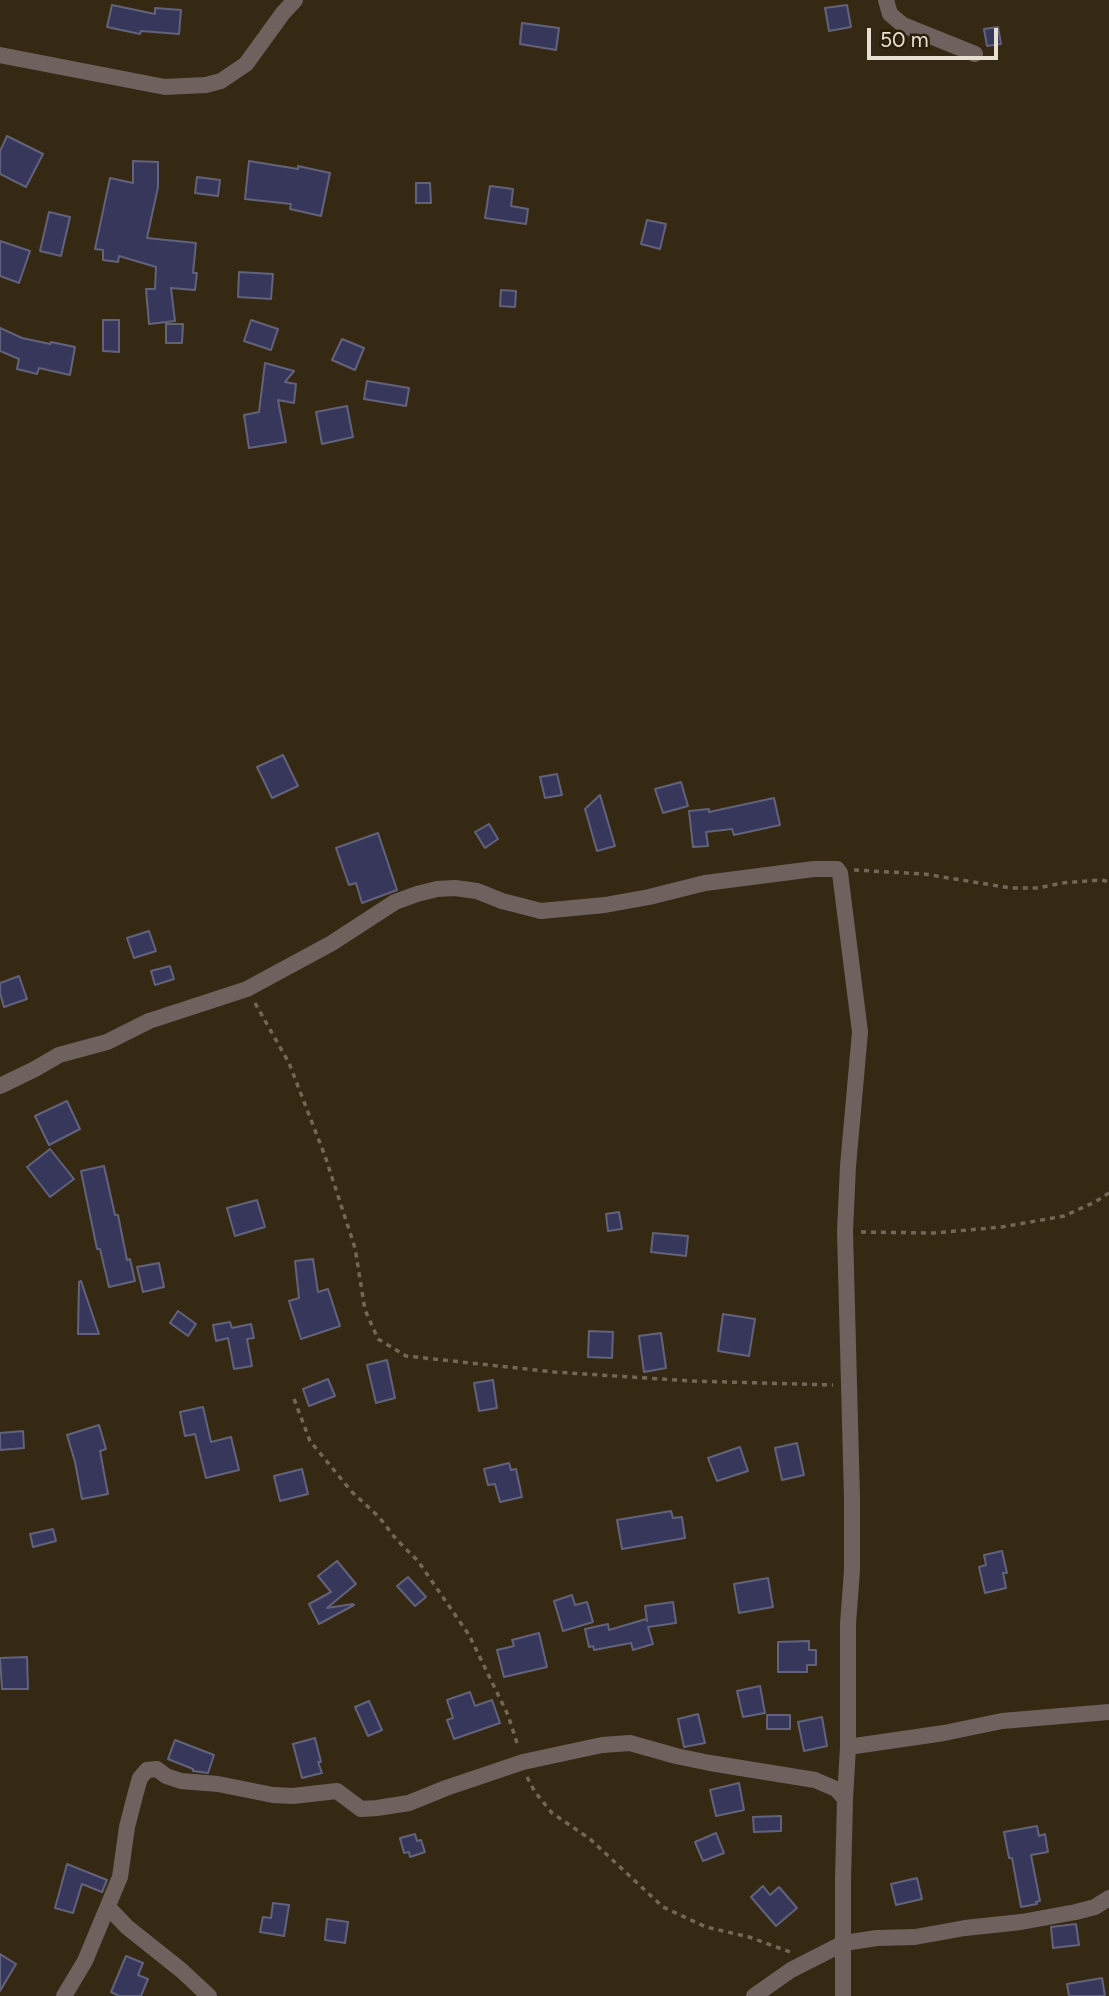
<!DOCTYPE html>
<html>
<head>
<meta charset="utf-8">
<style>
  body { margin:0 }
  #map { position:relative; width:1109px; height:1996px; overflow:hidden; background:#362914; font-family:Figtree,sans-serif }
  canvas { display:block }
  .scale { position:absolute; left:867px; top:28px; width:131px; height:32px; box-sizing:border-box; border:4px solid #e7dfd2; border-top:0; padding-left:9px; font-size:21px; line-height:24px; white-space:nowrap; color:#e7dfd2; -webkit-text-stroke:5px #2c1f0a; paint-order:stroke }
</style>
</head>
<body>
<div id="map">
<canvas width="1109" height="1996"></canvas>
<div class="scale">50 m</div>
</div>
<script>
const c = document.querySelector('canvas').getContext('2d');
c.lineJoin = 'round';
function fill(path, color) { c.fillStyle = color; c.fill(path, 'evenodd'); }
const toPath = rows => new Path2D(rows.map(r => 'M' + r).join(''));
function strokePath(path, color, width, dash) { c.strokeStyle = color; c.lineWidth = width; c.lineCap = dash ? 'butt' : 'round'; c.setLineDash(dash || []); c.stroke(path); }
const building = toPath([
  [112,5,155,14,155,8,181,10,179,34,141,31,140,34,107,27,112,5],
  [847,5,851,27,829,31,825,8,847,5],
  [522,23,559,28,556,50,520,44,522,23],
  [998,27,1001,44,987,46,984,29,998,27],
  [7,136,43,154,26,187,0,174,0,151,7,136],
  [133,161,158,162,158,187,147,238,196,243,193,273,197,273,195,290,171,288,175,321,149,324,146,289,155,289,156,267,119,256,118,262,103,260,103,250,95,249,110,178,133,183,133,161],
  [249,161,298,169,298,166,330,173,321,216,290,209,291,204,245,199,249,161],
  [197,177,220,180,218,196,195,193,197,177],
  [416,183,430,183,431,203,416,203,416,183],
  [490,186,513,189,511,206,528,209,526,224,485,218,490,186],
  [49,212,70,217,61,256,40,251,49,212],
  [647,220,666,224,660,249,641,244,647,220],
  [0,241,30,251,19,283,0,276,0,241],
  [239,272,273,274,271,299,238,297,239,272],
  [501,290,516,291,515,307,500,306,501,290],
  [103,320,119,320,119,352,103,351,103,320],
  [251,320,278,329,271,350,244,341,251,320],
  [166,324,183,324,182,343,166,343,166,324],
  [0,328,22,338,50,344,51,342,75,347,70,375,39,368,37,374,17,369,19,359,0,351,0,328],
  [342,339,364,348,355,370,332,360,342,339],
  [265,363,294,371,285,382,296,384,294,403,278,400,286,442,249,448,244,415,259,412,265,363],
  [367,381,409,388,406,406,364,399,367,381],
  [347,406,353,437,322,444,316,412,347,406],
  [283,755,298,786,272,798,257,767,283,755],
  [557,774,562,795,545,798,540,777,557,774],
  [681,782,688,806,663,813,655,789,681,782],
  [600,795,615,846,597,851,585,809,600,795],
  [774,798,780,825,734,835,732,829,706,832,708,846,693,847,689,811,709,809,709,812,774,798],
  [489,824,498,839,485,848,475,832,489,824],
  [378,833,397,890,362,903,356,883,349,885,336,848,378,833],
  [149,931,156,951,134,958,127,938,149,931],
  [170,966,174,979,155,985,151,971,170,966],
  [19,976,27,999,4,1007,0,993,0,983,19,976],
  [67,1101,80,1129,49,1145,35,1116,67,1101],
  [50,1149,74,1179,50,1197,27,1167,50,1149],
  [104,1166,115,1215,118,1215,127,1260,130,1259,135,1281,109,1287,100,1249,97,1249,81,1171,104,1166],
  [257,1200,265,1227,235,1236,227,1208,257,1200],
  [619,1212,622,1229,608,1231,606,1214,619,1212],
  [653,1233,688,1236,686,1256,651,1252,653,1233],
  [313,1259,318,1292,328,1289,340,1326,301,1339,289,1301,299,1298,295,1261,313,1259],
  [159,1263,164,1287,143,1292,137,1267,159,1263],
  [81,1281,99,1334,78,1334,79,1282,81,1281],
  [178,1311,196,1324,188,1336,170,1323,178,1311],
  [723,1314,755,1319,749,1356,718,1351,723,1314],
  [230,1322,232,1328,251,1324,254,1338,247,1339,252,1366,234,1369,228,1338,216,1341,213,1325,230,1322],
  [589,1331,613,1332,612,1358,588,1357,589,1331],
  [661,1333,666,1368,644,1372,639,1336,661,1333],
  [387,1360,395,1398,376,1403,367,1365,387,1360],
  [328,1379,335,1396,309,1406,303,1389,328,1379],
  [493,1380,497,1408,479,1411,474,1383,493,1380],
  [203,1407,211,1442,231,1437,239,1470,206,1478,195,1434,185,1436,180,1412,203,1407],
  [99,1425,106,1449,100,1451,108,1494,82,1499,75,1462,67,1435,99,1425],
  [23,1431,24,1448,0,1450,0,1433,23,1431],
  [797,1443,804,1475,782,1480,775,1448,797,1443],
  [740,1447,748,1471,717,1481,708,1458,740,1447],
  [509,1463,511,1470,516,1469,522,1497,500,1502,495,1484,488,1485,484,1469,509,1463],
  [302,1469,308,1494,280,1501,274,1476,302,1469],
  [671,1511,673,1518,682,1517,685,1538,622,1549,617,1520,671,1511],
  [53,1529,56,1541,33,1547,30,1534,53,1529],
  [1002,1551,1007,1573,1003,1573,1006,1588,985,1593,979,1567,986,1565,984,1555,1002,1551],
  [337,1561,356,1584,327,1608,353,1604,354,1605,319,1624,309,1604,331,1592,318,1576,337,1561],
  [408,1577,426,1597,415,1606,397,1586,408,1577],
  [768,1578,773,1607,739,1613,734,1584,768,1578],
  [572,1595,575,1605,587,1602,593,1622,563,1631,554,1601,572,1595],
  [673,1602,676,1623,648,1627,653,1644,633,1650,631,1643,594,1650,593,1646,589,1647,585,1629,608,1624,609,1630,646,1619,647,1621,645,1606,673,1602],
  [539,1633,547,1667,504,1677,497,1650,514,1646,512,1640,539,1633],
  [809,1641,809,1650,816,1650,816,1665,807,1665,807,1672,778,1672,778,1642,809,1641],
  [27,1657,28,1689,2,1689,0,1658,27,1657],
  [760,1686,765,1713,743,1717,737,1691,760,1686],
  [470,1692,475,1706,492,1700,500,1723,454,1739,447,1720,453,1718,447,1700,470,1692],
  [369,1701,382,1730,368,1736,355,1707,369,1701],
  [698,1714,705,1743,684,1747,678,1719,698,1714],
  [767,1715,790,1715,790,1729,767,1729,767,1715],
  [822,1717,827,1746,804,1751,798,1722,822,1717],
  [315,1738,321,1762,318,1762,322,1773,302,1778,293,1744,315,1738],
  [175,1740,214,1755,208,1773,193,1771,193,1769,168,1759,175,1740],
  [739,1783,744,1810,716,1816,710,1790,739,1783],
  [781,1816,781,1831,754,1832,753,1817,781,1816],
  [1037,1826,1039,1836,1045,1834,1048,1852,1031,1855,1040,1901,1036,1902,1037,1904,1021,1907,1012,1858,1009,1858,1004,1832,1037,1826],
  [716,1833,724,1853,703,1861,695,1842,716,1833],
  [415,1834,417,1841,421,1840,425,1852,410,1857,409,1852,404,1853,400,1838,415,1834],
  [67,1864,107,1880,102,1892,82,1884,73,1913,55,1908,67,1864],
  [917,1878,922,1899,896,1905,891,1884,917,1878],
  [763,1886,770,1895,779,1887,797,1908,776,1926,751,1897,763,1886],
  [273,1903,289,1905,284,1936,260,1932,263,1917,271,1918,273,1903],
  [327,1919,348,1922,345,1943,325,1940,327,1919],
  [1076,1924,1079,1945,1053,1948,1051,1927,1076,1924],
  [0,1954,16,1964,0,1991,0,1954],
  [126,1956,143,1963,138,1975,148,1979,141,1996,119,1996,111,1992,126,1956],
  [1102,1978,1105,1996,1069,1996,1067,1984,1102,1978]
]);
fill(building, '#37375c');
strokePath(building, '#62637b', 2);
strokePath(toPath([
  [854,870,924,874,1011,888,1038,888,1062,883,1102,880,1109,882],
  [255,1003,289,1063,325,1156,355,1248,365,1310,378,1339,406,1356,554,1372,692,1381,833,1385],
  [861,1232,934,1233,1002,1227,1064,1216,1095,1202,1109,1193],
  [294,1399,310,1441,352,1492,379,1517,396,1539,418,1561,469,1635,508,1715,518,1746],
  [527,1777,535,1792,552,1813,590,1839,663,1907,706,1927,749,1937,793,1953]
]), '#736856', 3.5, [5, 5]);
strokePath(toPath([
  [886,0,890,14,903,25,975,54],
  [0,55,165,87,206,85,221,81,246,64,283,13,295,0],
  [0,1086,35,1069,59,1055,107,1042,149,1021,247,989,332,943,395,902,417,894,437,889,455,888,477,891,502,901,541,911,605,905,649,897,705,883,814,869,837,869,840,873,860,1032,848,1166,845,1231,852,1499,852,1570,848,1624,848,1747,845,1799,843,1881,843,1996],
  [848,1747,944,1733,1002,1721,1109,1712],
  [108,1907,127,1927,181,1970,209,1996],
  [64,1996,85,1961,120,1877,127,1827,136,1792,140,1778,147,1770,157,1769,166,1776,181,1781,218,1784,273,1795,293,1796,337,1791,361,1809,377,1808,409,1803,446,1788,523,1762,602,1745,630,1743,676,1756,710,1763,815,1780,836,1789,845,1799],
  [754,1996,791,1970,844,1943,877,1938,915,1937,965,1928,1021,1922,1076,1912,1095,1907,1109,1898]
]), '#6f625e', 16);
</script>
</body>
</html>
